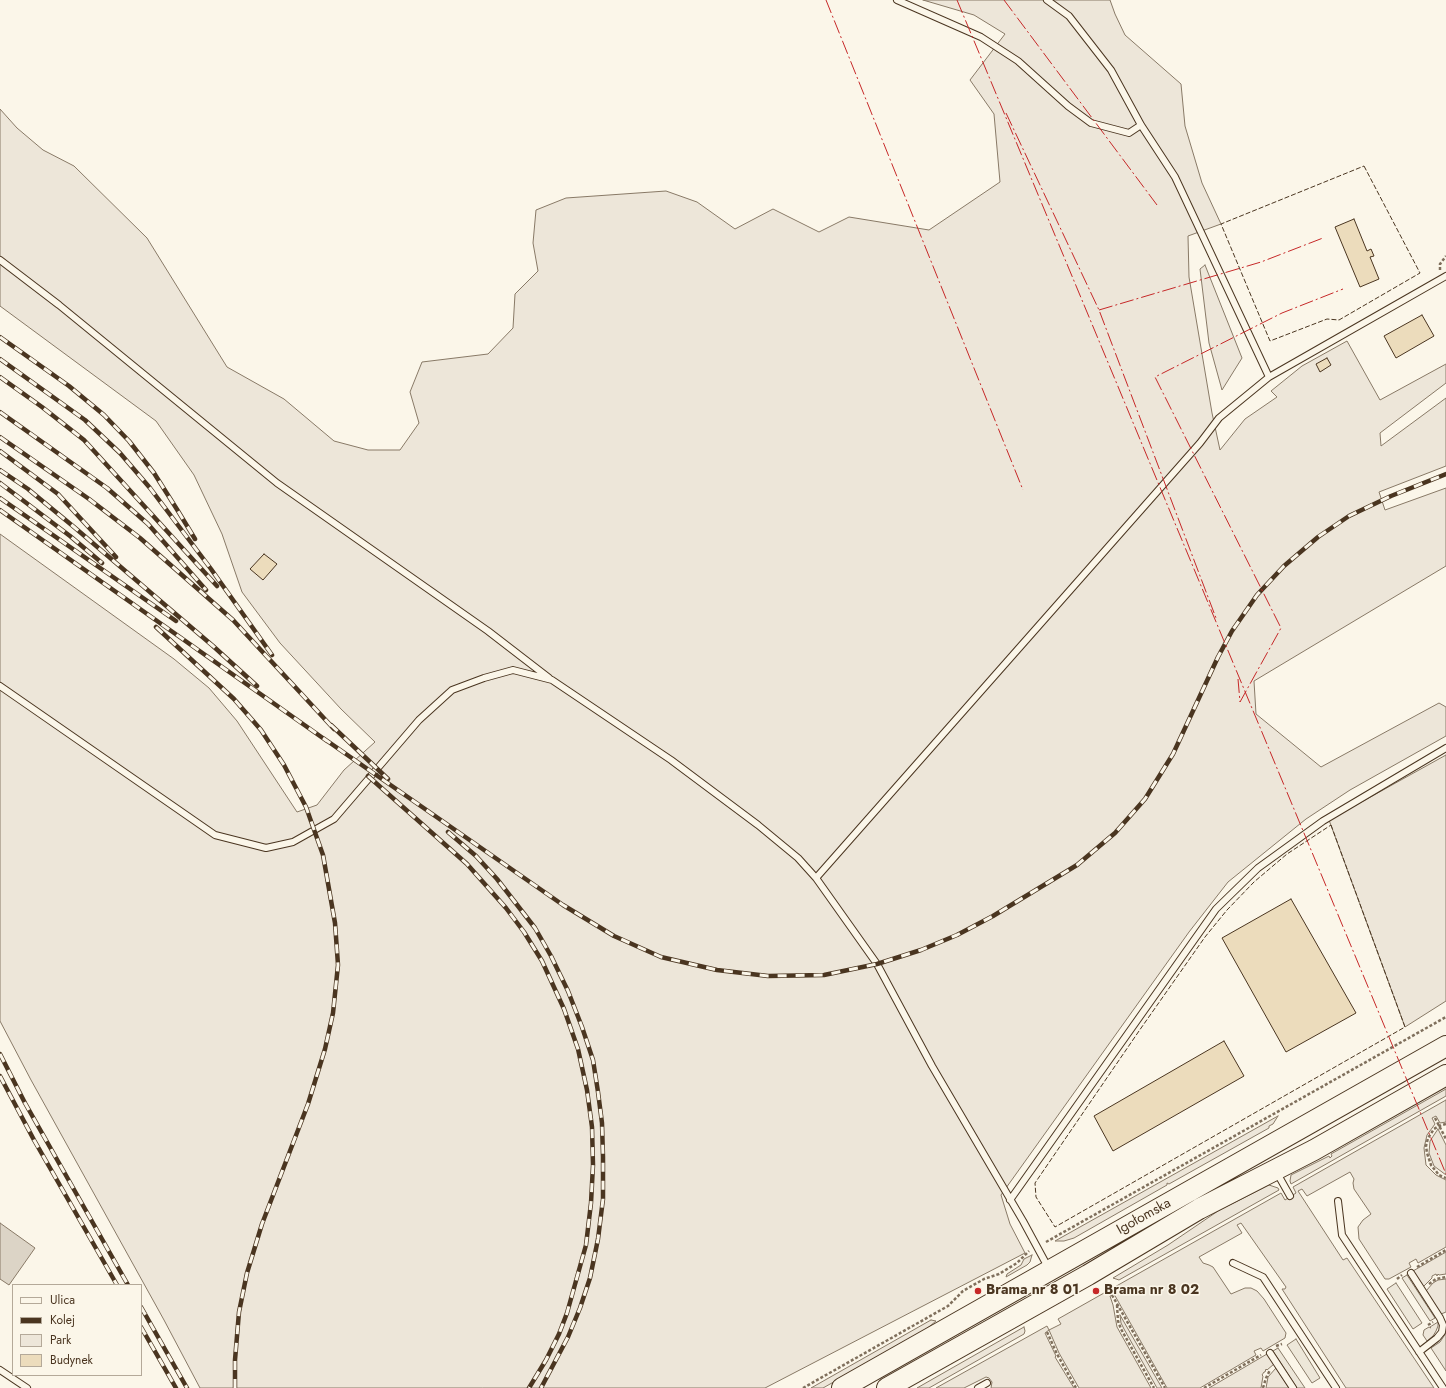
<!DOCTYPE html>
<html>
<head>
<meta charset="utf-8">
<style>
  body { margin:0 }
  #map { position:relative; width:1446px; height:1388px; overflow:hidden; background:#fbf6e9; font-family:Jost,sans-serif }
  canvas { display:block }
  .legend { position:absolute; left:12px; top:1284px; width:130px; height:92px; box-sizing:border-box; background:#fbf6e9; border:1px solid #b4a999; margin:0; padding:5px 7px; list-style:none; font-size:12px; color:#4a3520 }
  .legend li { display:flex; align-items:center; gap:8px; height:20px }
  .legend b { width:20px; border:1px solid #b4a999 }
</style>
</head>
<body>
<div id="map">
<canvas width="1446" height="1388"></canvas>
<ul class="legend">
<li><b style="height:5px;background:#fbf6e9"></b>Ulica</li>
<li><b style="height:5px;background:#4a3520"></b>Kolej</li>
<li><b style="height:11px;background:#ede6d9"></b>Park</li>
<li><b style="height:11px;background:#ecdcbc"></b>Budynek</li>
</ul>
</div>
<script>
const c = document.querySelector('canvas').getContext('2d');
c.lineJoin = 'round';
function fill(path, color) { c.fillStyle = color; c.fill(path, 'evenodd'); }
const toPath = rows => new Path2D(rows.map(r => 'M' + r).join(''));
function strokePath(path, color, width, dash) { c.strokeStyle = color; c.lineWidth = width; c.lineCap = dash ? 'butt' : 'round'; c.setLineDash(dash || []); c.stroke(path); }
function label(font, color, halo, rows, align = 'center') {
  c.font = font + ' Jost,sans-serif'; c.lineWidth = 3; c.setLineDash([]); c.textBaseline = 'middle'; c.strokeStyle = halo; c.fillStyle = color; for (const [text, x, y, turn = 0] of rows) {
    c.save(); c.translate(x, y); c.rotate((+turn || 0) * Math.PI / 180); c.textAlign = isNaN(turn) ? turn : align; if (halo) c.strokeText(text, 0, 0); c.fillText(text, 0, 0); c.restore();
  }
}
const green = toPath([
  [923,0,1110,0,1115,14,1125,35,1181,84,1185,126,1202,183,1221,224,1188,236,1189,277,1212,413,1220,450,1245,419,1277,397,1271,391,1302,366,1347,341,1380,400,1446,364,1446,383,1380,433,1381,446,1446,398,1446,466,1379,492,1385,510,1446,488,1446,566,1254,681,1256,714,1321,767,1439,703,1446,707,1446,736,1350,790,1306,819,1228,882,1189,932,1001,1195,1010,1224,1025,1253,765,1388,200,1388,164,1320,31,1080,0,1021,0,534,174,659,209,688,237,721,297,812,317,805,344,770,375,742,341,709,280,643,242,592,222,534,194,475,156,421,0,306,0,109,17,128,43,150,74,166,147,238,227,367,284,399,334,441,368,450,400,450,419,423,410,392,422,362,488,354,513,328,515,294,538,271,533,243,536,210,566,198,666,191,697,202,735,229,773,209,819,232,849,217,929,230,1000,182,994,114,970,80,1005,34,974,15,923,0],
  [1205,265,1242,358,1222,390,1209,343,1200,269,1205,265],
  [1446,755,1446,1001,1405,1027,1329,820,1446,755],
  [1446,1089,1446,1096,1291,1184,1290,1181,1291,1175,1329,1156,1330,1158,1332,1156,1331,1154,1446,1089],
  [1446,1100,1446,1122,1440,1123,1436,1116,1432,1118,1435,1124,1427,1135,1424,1148,1426,1165,1436,1175,1446,1180,1446,1247,1418,1263,1416,1259,1409,1263,1411,1267,1389,1279,1385,1279,1359,1239,1358,1227,1363,1220,1371,1214,1354,1189,1353,1183,1354,1179,1350,1172,1307,1196,1302,1189,1298,1191,1343,1260,1347,1258,1434,1388,1346,1388,1282,1289,1285,1289,1286,1287,1241,1223,1237,1225,1242,1233,1199,1257,1203,1263,1209,1265,1213,1267,1231,1294,1245,1288,1251,1288,1257,1291,1264,1299,1286,1333,1285,1338,1263,1351,1261,1348,1254,1351,1256,1355,1200,1388,1167,1388,1114,1294,1110,1296,1113,1305,1117,1327,1151,1388,1079,1388,1059,1353,1049,1330,1045,1333,1056,1356,1055,1357,1074,1388,991,1388,992,1382,989,1378,986,1377,964,1388,936,1388,1047,1326,1049,1330,1061,1324,1058,1319,1281,1193,1285,1200,1296,1193,1293,1187,1446,1100],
  [1278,1116,1273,1124,1269,1126,1269,1128,1169,1184,1167,1183,1167,1185,1074,1238,1064,1241,1055,1241,1278,1116],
  [1438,1129,1446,1145,1446,1175,1434,1166,1429,1153,1430,1141,1438,1129],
  [1269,1185,1278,1188,1279,1190,1119,1280,1113,1278,1168,1245,1218,1211,1269,1185],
  [1446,1252,1446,1274,1439,1275,1438,1274,1437,1276,1436,1274,1432,1276,1432,1278,1423,1287,1413,1271,1446,1252],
  [1032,1255,1030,1262,1027,1265,1006,1277,1007,1274,1021,1265,1024,1259,1032,1255],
  [1446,1279,1446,1312,1441,1314,1426,1291,1433,1283,1438,1280,1446,1279],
  [1120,1315,1162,1388,1157,1388,1124,1329,1121,1323,1120,1315],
  [931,1320,936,1321,924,1331,823,1388,811,1388,931,1320],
  [1438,1322,1438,1326,1436,1331,1433,1336,1427,1341,1423,1335,1424,1330,1429,1327,1431,1328,1430,1327,1438,1322],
  [1024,1327,1025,1331,1024,1334,929,1388,917,1388,1024,1327],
  [1446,1333,1446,1371,1431,1348,1440,1342,1446,1333],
  [1267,1354,1274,1364,1267,1370,1266,1369,1265,1372,1264,1372,1262,1375,1263,1376,1261,1388,1209,1388,1267,1354],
  [1276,1368,1289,1388,1266,1388,1268,1377,1276,1368]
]);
fill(green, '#ede6d9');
strokePath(green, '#887966', 1);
const parking = toPath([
  [1407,1275,1435,1318,1430,1321,1402,1278,1407,1275],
  [1396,1283,1422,1323,1413,1329,1387,1289,1396,1283],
  [1296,1339,1320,1378,1312,1383,1287,1345,1296,1339],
  [1278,1348,1305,1388,1297,1388,1273,1351,1278,1348]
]);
fill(parking, '#ede7d9');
strokePath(parking, '#887966', 1);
const water = toPath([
  [0,1223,35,1248,9,1285,0,1279,0,1223]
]);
fill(water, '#dcd4c6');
strokePath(water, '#887966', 1);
const building = toPath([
  [1354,219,1367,251,1371,249,1374,256,1370,257,1379,279,1360,287,1335,227,1354,219],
  [1422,315,1434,336,1396,358,1384,336,1422,315],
  [1327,358,1331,365,1320,372,1316,364,1327,358],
  [264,554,277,564,263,580,250,569,264,554],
  [1291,899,1356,1013,1286,1052,1222,938,1291,899],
  [1224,1041,1244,1076,1113,1151,1094,1116,1224,1041]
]);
fill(building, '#ecdcbc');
strokePath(building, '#4a3520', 1);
const lane = toPath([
  [897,0,981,37,1018,61,1068,106,1091,123,1129,133,1141,125],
  [1047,0,1069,16,1111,70,1141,125,1175,177,1269,377],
  [0,260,59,305,277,483,488,631,549,678],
  [0,686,215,835,266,848,293,842,334,819,419,720,452,690,484,678,513,670,552,680,671,760,758,825,798,858,816,878,877,964,932,1066,1023,1221,1049,1269],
  [816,878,1200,443,1219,418,1269,377,1446,276],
  [1277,1173,1290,1196],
  [1010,1200,1216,909,1258,868,1323,821,1446,748],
  [1338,1201,1342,1235,1443,1388],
  [1233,1263,1263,1277,1336,1388],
  [1411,1273,1440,1318,1443,1325,1442,1332,1437,1338,1419,1352],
  [1270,1353,1293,1388],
  [0,1370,27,1388],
  [978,1388,987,1383]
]);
const primary = toPath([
  [842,1388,1446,1046],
  [887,1388,1088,1275,1199,1209,1314,1150,1446,1075]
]);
strokePath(lane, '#4a3520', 8);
strokePath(primary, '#4a3520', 22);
strokePath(toPath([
  [1440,270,1440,264,1446,256],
  [1435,1118,1446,1139],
  [1446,1124,1439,1126,1434,1129,1428,1138,1426,1146,1427,1153,1431,1165,1439,1175,1446,1178],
  [1046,1242,1446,1017],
  [1417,1267,1446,1250],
  [1397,1279,1402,1275],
  [1429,1284,1436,1279,1446,1277],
  [1112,1295,1165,1388],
  [1117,1305,1118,1321,1121,1329,1154,1388],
  [1428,1325,1433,1322],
  [1047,1332,1057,1354,1076,1388],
  [1276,1346,1282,1344],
  [803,1388,948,1306,963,1291,984,1279,999,1274,1017,1263,1029,1251],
  [1204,1388,1261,1355],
  [1263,1388,1266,1378,1270,1370]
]), '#7f6f5c', 2.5, [3, 2]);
strokePath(lane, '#fbf6e9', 6);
strokePath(primary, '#fbf6e9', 20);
const rail = toPath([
  [0,337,69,386,104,415,129,441,154,473,178,511,195,539],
  [0,359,85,420,120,453,150,488,211,569,272,655],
  [0,377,42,407,84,440,217,586],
  [0,412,107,488,148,524,206,590],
  [0,437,89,499,140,538,233,620,334,729],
  [0,451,58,494,116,557],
  [0,470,28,489,74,527,213,646,257,686],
  [0,483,70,536,102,563],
  [0,498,176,621],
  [0,510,327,741],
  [156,627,234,699,261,730,284,765,306,807,323,855,335,923,338,965,333,1013,325,1049,308,1104,262,1224,247,1273,239,1312,235,1360,235,1388],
  [331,725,388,779],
  [323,738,563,905,614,936,661,957,717,970,768,976,824,975,877,964,921,950,957,935,993,916,1077,865,1115,833,1145,799,1173,754,1218,657,1232,631,1257,595,1284,566,1318,537,1349,516,1391,496,1446,474],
  [368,776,467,864,506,908,524,932,542,961,564,1009,578,1049,587,1090,592,1127,593,1165,591,1203,586,1245,567,1313,559,1334,546,1360,529,1388],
  [448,832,476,856,497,879,535,928,551,956,568,991,582,1027,593,1060,598,1092,602,1123,603,1157,603,1199,598,1239,590,1278,580,1308,568,1337,541,1388],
  [0,1054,25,1103,128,1285],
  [0,1076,34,1140,117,1285],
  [141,1307,187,1388],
  [141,1327,176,1388]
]);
strokePath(rail, '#4a3520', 4.5);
strokePath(rail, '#fbf6e9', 3, [9]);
strokePath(toPath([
  [1364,166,1420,273,1339,320,1327,319,1270,341,1221,224,1364,166],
  [1331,825,1405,1027,1055,1227,1036,1197,1035,1183,1139,1031,1205,937,1227,910,1254,882,1287,854,1331,825]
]), '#4a3520', 1, [5, 2]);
strokePath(toPath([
  [826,0,1023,490],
  [957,0,1446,1174],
  [1004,0,1157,205],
  [1006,113,1099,310,1216,618],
  [1099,310,1261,262,1323,238],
  [1238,679,1240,702,1281,628,1155,377,1282,313,1343,289]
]), '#c62828', 1, [14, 3, 2, 3]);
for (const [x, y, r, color] of [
  [978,1291,4,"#c62828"],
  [1096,1291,4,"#c62828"]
]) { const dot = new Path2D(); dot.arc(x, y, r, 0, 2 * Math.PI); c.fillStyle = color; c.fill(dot); strokePath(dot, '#fbf6e9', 1.5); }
label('14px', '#4a3520', '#fbf6e9', [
  ["Igołomska",1144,1217,-29]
]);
label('bold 14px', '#4a3520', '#fbf6e9', [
  ["Brama nr 8 01",986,1291],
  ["Brama nr 8 02",1104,1291]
], 'left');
</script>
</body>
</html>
